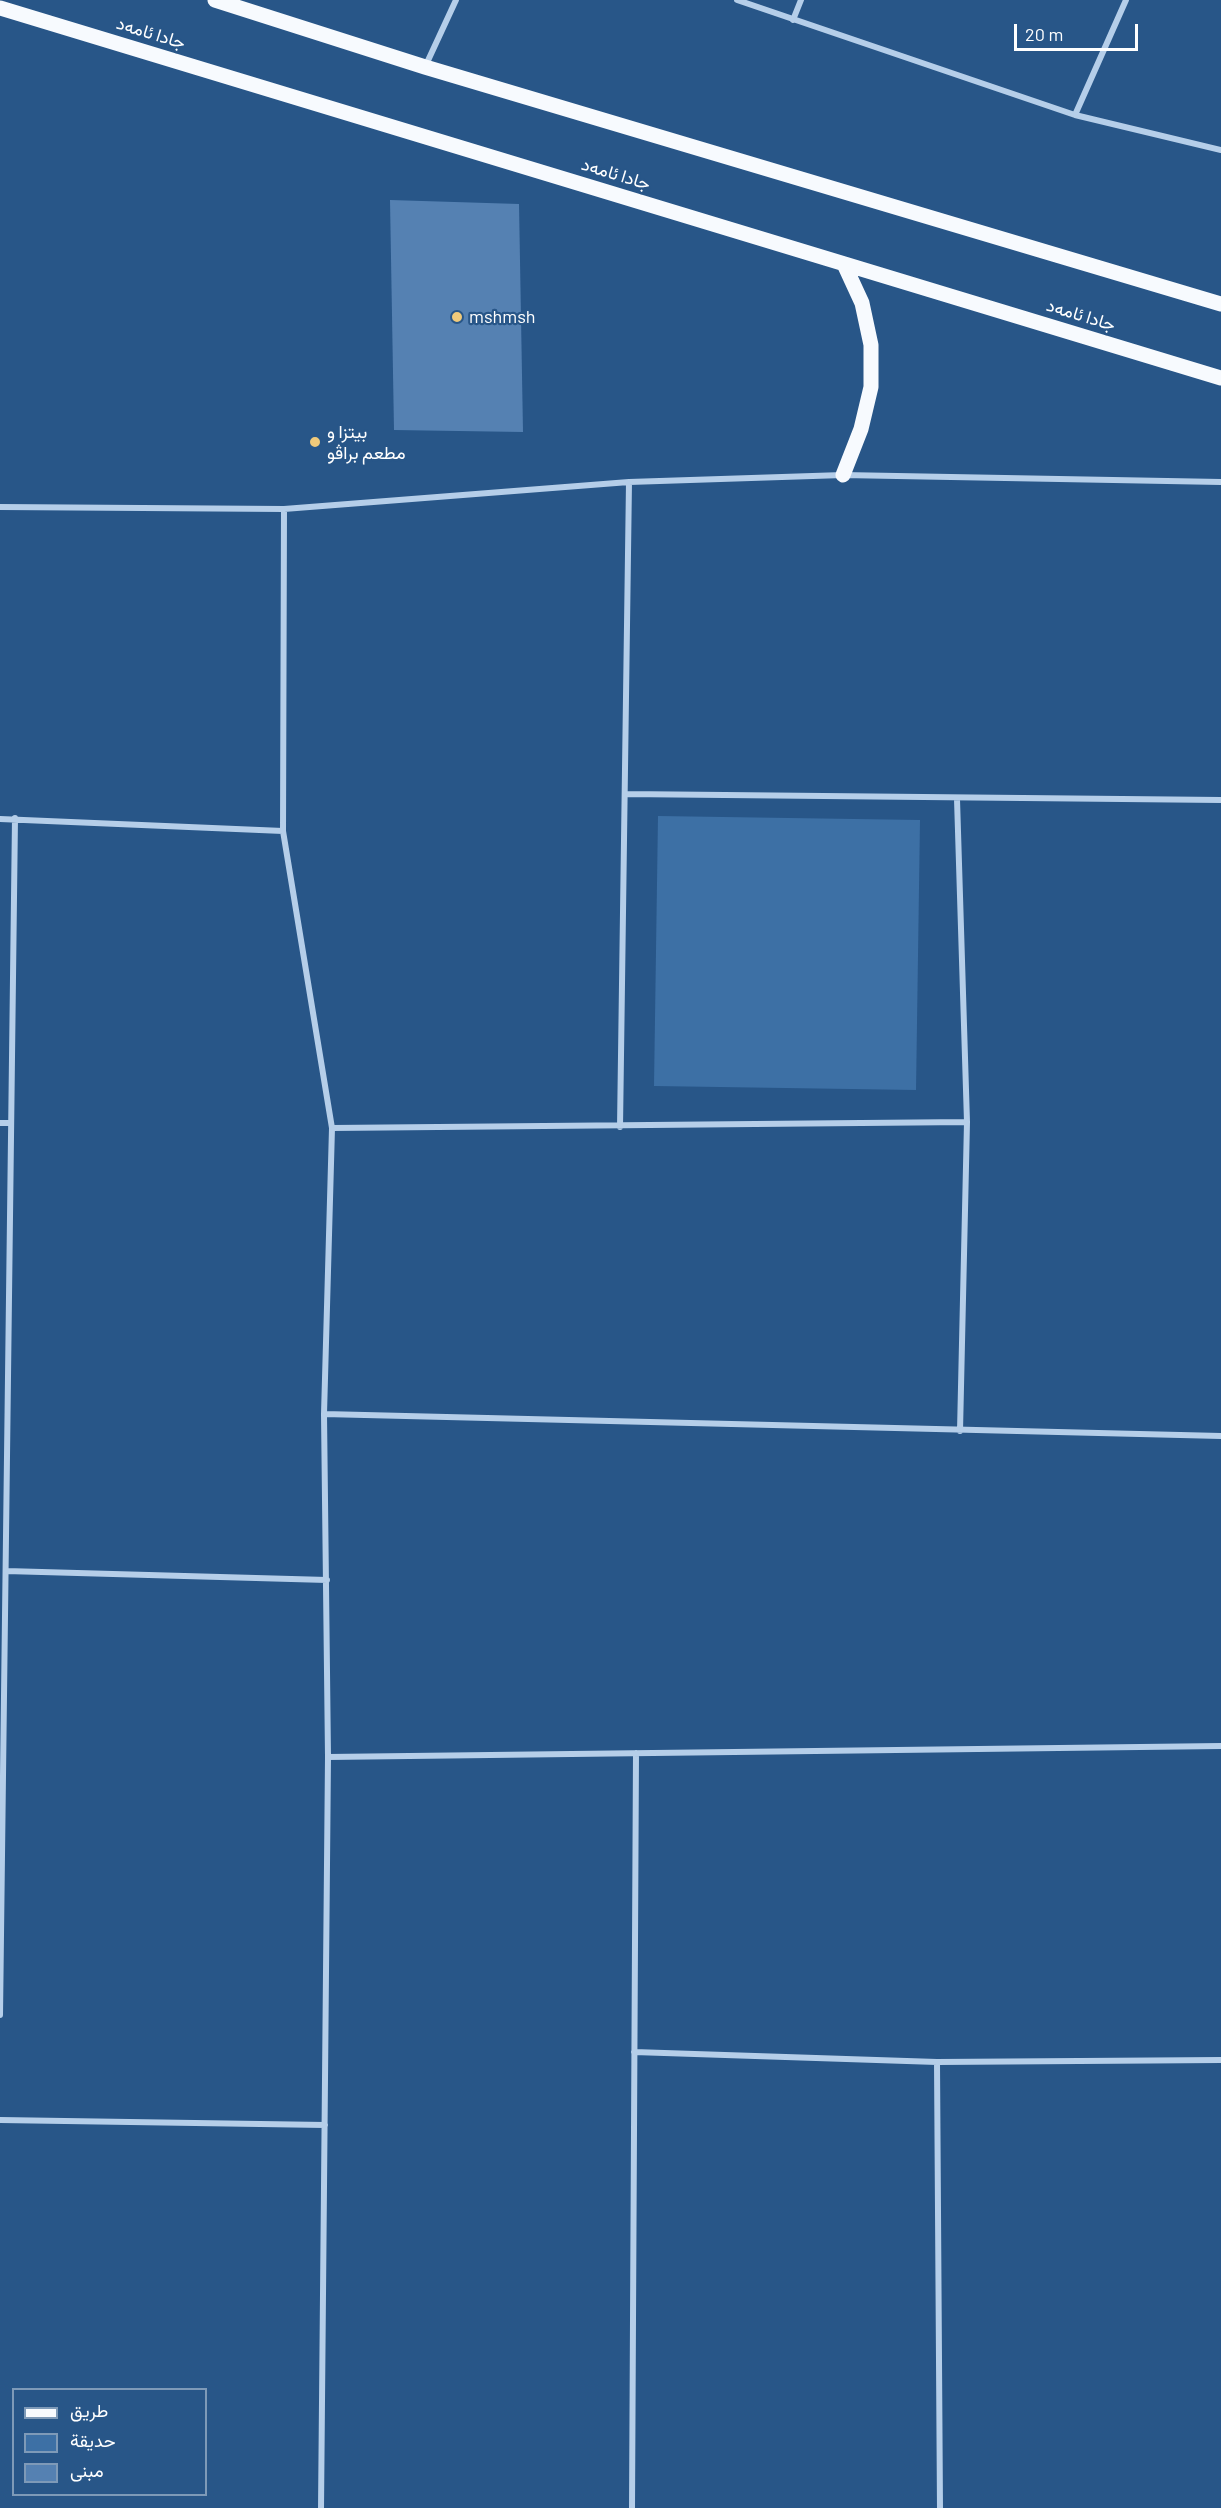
<!DOCTYPE html>
<html>
<head>
<meta charset="utf-8">
<style>
  body { margin:0 }
  #map { position:relative; width:1221px; height:2508px; overflow:hidden; background:#285688; font-family:Barlow,Vazirmatn,sans-serif }
  canvas { display:block }
  .legend { position:absolute; left:12px; top:2388px; width:195px; height:108px; box-sizing:border-box; background:#285688; border:2px solid #7e9ab8; margin:0; padding:8px 10px; list-style:none; font-size:18px; color:#fff }
  .legend li { display:flex; align-items:center; gap:12px; height:30px }
  .legend b { width:30px; border:2px solid #7e9ab8 }
  .scale { position:absolute; left:1014px; top:24px; width:124px; height:27px; box-sizing:border-box; border:3px solid #fff; border-top:0; padding-left:8px; font-size:18px; line-height:21px; white-space:nowrap; color:#fff; -webkit-text-stroke:4px #285688; paint-order:stroke }
</style>
</head>
<body>
<div id="map">
<canvas width="1221" height="2508"></canvas>
<ul class="legend">
<li><b style="height:8px;background:#f7fafe"></b>طريق</li>
<li><b style="height:16px;background:#3d70a5"></b>حديقة</li>
<li><b style="height:16px;background:#5581b2"></b>مبنى</li>
</ul>
<div class="scale">20 m</div>
</div>
<script>
const c = document.querySelector('canvas').getContext('2d');
c.lineJoin = 'round';
function fill(path, color) { c.fillStyle = color; c.fill(path, 'evenodd'); }
const toPath = rows => new Path2D(rows.map(r => 'M' + r).join(''));
function strokePath(path, color, width, dash) { c.strokeStyle = color; c.lineWidth = width; c.lineCap = dash ? 'butt' : 'round'; c.setLineDash(dash || []); c.stroke(path); }
function label(font, color, halo, rows, align = 'center') {
  c.font = font + ' Barlow,Vazirmatn,sans-serif'; c.lineWidth = 4.5; c.setLineDash([]); c.textBaseline = 'middle'; c.strokeStyle = halo; c.fillStyle = color; for (const [text, x, y, turn = 0] of rows) {
    c.save(); c.translate(x, y); c.rotate((+turn || 0) * Math.PI / 180); c.textAlign = isNaN(turn) ? turn : align; if (halo) c.strokeText(text, 0, 0); c.fillText(text, 0, 0); c.restore();
  }
}
fill(toPath([
  [658,816,920,820,916,1090,654,1086]
]), '#3d70a5');
fill(toPath([
  [390,200,519,204,523,432,394,430]
]), '#5581b2');
strokePath(toPath([
  [737,0,1075,115,1221,150],
  [793,20,801,0],
  [425,67,456,0],
  [1075,115,1126,0],
  [0,507,284,509,629,482,843,475,1221,482],
  [284,509,283,831,332,1128,324,1414,328,1757,1221,1746],
  [625,794,1221,800],
  [957,799,967,1122,960,1431],
  [0,819,283,831],
  [0,1123,11,1123],
  [620,1127,629,482],
  [332,1128,967,1122],
  [324,1414,1221,1436],
  [6,1571,327,1580],
  [0,2015,15,818],
  [634,2052,937,2062],
  [0,2120,325,2125],
  [321,2508,328,1757],
  [632,2508,636,1753],
  [940,2508,937,2062,1221,2060]
]), '#b5cee9', 6);
strokePath(toPath([
  [215,0,425,67,1221,304],
  [0,8,1221,378],
  [843,475,861,429,871,387,871,345,862,303,844,264]
]), '#f7fafe', 15);
for (const [x, y, r, color] of [
  [457,317,6,"#f0ca7b"],
  [315,442,6,"#f0ca7b"]
]) { const dot = new Path2D(); dot.arc(x, y, r, 0, 2 * Math.PI); c.fillStyle = color; c.fill(dot); strokePath(dot, '#285688', 2); }
label('18px', '#fff', '#285688', [
  ["جادا ئامەد",151,33,17],
  ["جادا ئامەد",616,174,17],
  ["جادا ئامەد",1081,315,17]
]);
label('18px', '#fff', '#285688', [
  ["mshmsh",469,317],
  ["بيتزا و",327,432],
  ["مطعم براڤو",327,453]
], 'left');
</script>
</body>
</html>
